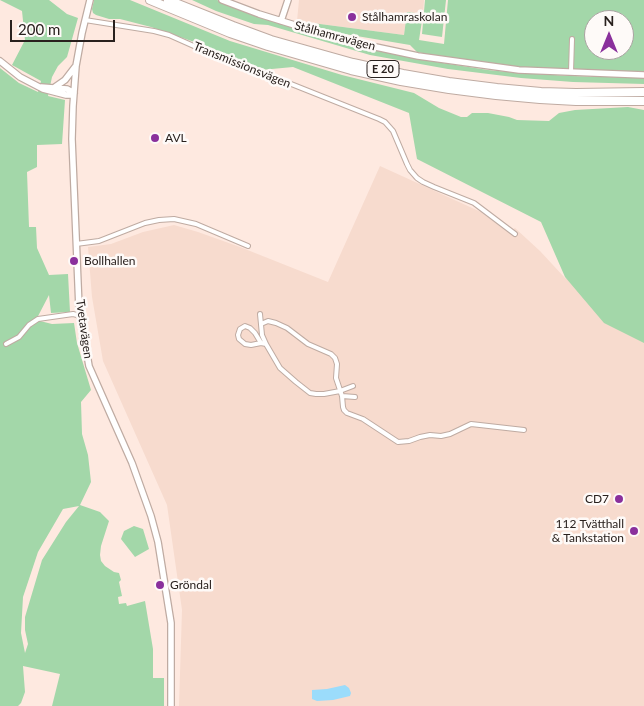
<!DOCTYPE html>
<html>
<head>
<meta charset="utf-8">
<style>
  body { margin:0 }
  #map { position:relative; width:644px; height:706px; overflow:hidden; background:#fee9e0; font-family:Lato,sans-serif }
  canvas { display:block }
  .north { position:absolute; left:584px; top:10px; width:50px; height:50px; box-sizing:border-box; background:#fefaf8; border:1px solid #a9a3a1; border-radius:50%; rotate:0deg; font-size:14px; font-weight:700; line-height:20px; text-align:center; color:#29211e }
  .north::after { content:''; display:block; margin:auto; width:18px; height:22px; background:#8a309c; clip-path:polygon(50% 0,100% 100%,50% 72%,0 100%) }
  .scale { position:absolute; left:10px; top:20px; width:105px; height:22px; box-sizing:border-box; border:2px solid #29211e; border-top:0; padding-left:6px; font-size:15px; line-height:18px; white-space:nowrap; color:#29211e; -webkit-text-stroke:4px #fefaf8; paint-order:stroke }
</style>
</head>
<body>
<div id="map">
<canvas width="644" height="706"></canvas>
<div class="north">N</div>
<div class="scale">200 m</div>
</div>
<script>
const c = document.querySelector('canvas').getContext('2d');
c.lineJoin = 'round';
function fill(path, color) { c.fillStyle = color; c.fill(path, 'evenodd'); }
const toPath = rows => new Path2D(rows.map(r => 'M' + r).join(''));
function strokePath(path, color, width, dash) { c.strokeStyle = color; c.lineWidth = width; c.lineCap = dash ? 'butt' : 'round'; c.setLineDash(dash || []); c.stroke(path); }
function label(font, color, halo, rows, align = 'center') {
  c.font = font + ' Lato,sans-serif'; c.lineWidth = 5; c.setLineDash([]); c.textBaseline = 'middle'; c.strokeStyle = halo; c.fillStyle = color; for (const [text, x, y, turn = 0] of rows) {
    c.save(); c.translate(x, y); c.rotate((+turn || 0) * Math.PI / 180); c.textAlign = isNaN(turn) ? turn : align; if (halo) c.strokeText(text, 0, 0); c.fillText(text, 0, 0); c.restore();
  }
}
fill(toPath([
  [299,0,424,0,423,14,407,12,404,35,297,21],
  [380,166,481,212,509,233,515,228,540,251,565,278,618,305,644,320,644,706,179,706,182,610,167,505,103,361,92,297,88,247,111,244,143,232,174,225,198,232,240,247,328,282]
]), '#f7dbce');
fill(toPath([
  [0,0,49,0,67,14,78,18,67,57,58,66,52,77,48,96,65,100,62,144,37,145,37,167,27,172,29,227,36,227,37,248,49,275,68,274,70,312,51,313,49,295,36,320,52,324,74,323,77,343,91,390,81,402,82,434,88,455,91,482,80,505,100,512,109,521,101,546,100,555,101,561,105,566,114,572,119,573,121,580,119,582,122,596,118,597,119,604,126,603,127,606,145,601,153,649,153,678,164,678,164,706,52,706,60,674,23,666,25,692,21,703,18,706,0,706,0,68,19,83,38,92,41,81,12,65,25,40,22,11],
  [79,506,66,522,42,560,25,617,25,630,28,644,25,653,21,633,23,597,38,552,63,509],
  [94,0,130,0,230,41,342,75,414,93,439,108,461,117,467,117,472,113,488,113,509,117,517,120,549,121,559,113,575,110,628,107,644,110,644,343,604,323,565,277,541,222,417,159,409,113,293,67,261,70,203,45,151,27,120,19,109,19,96,15,93,13,92,9],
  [192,0,217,0,280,24,343,42,417,59,488,70,519,73,571,76,644,78,644,84,573,82,521,78,448,69,370,55,268,25,254,24,216,11],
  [425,0,446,0,442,37,422,34],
  [448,0,644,0,644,72,520,67,447,58,417,52,410,45,333,32,297,21,404,35,407,12,423,14,419,40,444,44],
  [594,20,624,20,624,50,594,50],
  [134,526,143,529,149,549,135,557,121,539,124,531]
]), '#a3d7a9');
fill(toPath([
  [345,685,349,688,351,693,350,696,333,700,317,701,312,699,312,690,327,689]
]), '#9bdcfb');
const street = toPath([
  [85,20,154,31,169,35,223,59,246,66,379,119,385,122,393,131,407,164,410,170,417,178,423,182,434,187,474,203,515,234],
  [571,72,572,39],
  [76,244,99,241,145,223,159,220,174,219,196,224,248,246],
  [260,314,262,335,266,344,280,368,296,382,310,393,316,394,324,394,340,391,353,386],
  [261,324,268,321,276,323,287,328,308,344,331,354,335,358,337,364,336,378,342,396,343,407,344,410,347,413,363,419,398,442,409,441,420,437,430,435,441,436,450,434,471,424,524,430],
  [261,343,255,333,250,328,245,326,240,329,238,335,239,339,245,344,251,345,261,343,266,344],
  [6,344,19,337,29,325,38,319,73,314,81,316],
  [342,396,355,397]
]);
const secondary = toPath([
  [90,0,82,33,76,66,73,106,72,139,79,308,89,366,132,463,151,516,158,542,171,623,171,706],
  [222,0,259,14,343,40,418,56,519,70,644,75],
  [281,21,288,0],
  [0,61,20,77,43,89,66,95,70,95,74,93],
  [41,87,67,89,74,93],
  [55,87,65,80,75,67]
]);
const highway = toPath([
  [150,0,230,33,268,46,351,70,401,81,449,89,496,95,540,99,576,101,644,101],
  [168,0,233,26,271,40,353,63,403,74,449,82,497,88,541,92,576,93,644,92]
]);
strokePath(street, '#bfaba2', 6);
strokePath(secondary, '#bfaba2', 8);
strokePath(highway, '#bfaba2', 10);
strokePath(street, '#fff', 4);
strokePath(secondary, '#fff', 5.5);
strokePath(highway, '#fff', 8);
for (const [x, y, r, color] of [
  [352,17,5,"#8a309c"],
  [155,138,5,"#8a309c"],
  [74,261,5,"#8a309c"],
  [619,499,5,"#8a309c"],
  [634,531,5,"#8a309c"],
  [160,585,5,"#8a309c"]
]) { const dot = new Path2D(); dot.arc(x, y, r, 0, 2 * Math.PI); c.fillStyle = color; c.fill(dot); strokePath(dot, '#fefaf8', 2); }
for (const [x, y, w] of [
  [383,69,32]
]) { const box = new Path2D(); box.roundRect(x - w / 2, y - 8.5, w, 17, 4); c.fillStyle = '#fefaf8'; c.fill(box); strokePath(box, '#29211e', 1); }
label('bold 11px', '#29211e', null, [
  ["E 20",383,69]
]);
label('12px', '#29211e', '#fefaf8', [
  ["Stålhamraskolan",362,17],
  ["AVL",165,138],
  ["Bollhallen",84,261],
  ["CD7",609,499,"right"],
  ["112 Tvätthall",624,524,"right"],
  ["& Tankstation",624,538,"right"],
  ["Gröndal",170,585]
], 'left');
label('12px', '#29211e', '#fefaf8', [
  ["Stålhamravägen",335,36,15],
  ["Transmissionsvägen",242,65,22],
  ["Tvetavägen",84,329,82]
]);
</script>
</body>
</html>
